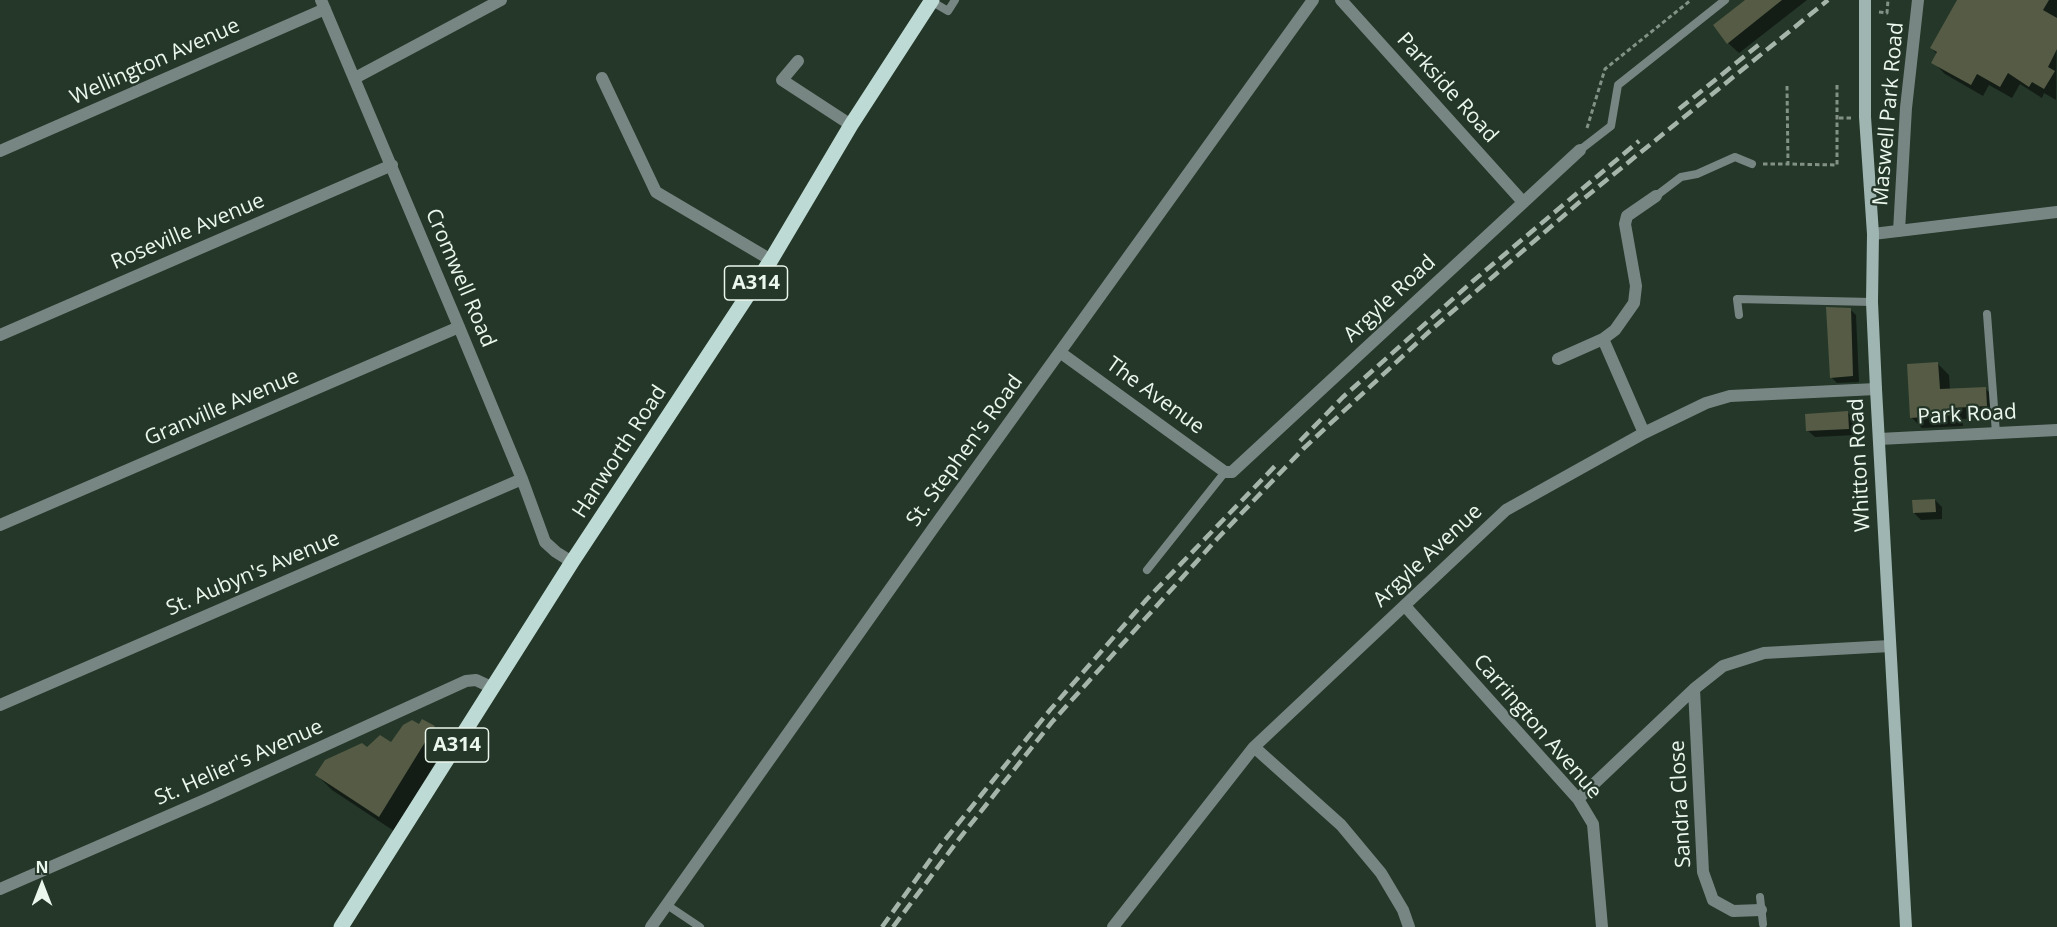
<!DOCTYPE html>
<html>
<head>
<meta charset="utf-8">
<style>
  body { margin:0 }
  #map { position:relative; width:2057px; height:927px; overflow:hidden; background:#243729; font-family:"Open Sans",sans-serif }
  canvas { display:block }
  .north { position:absolute; left:12px; top:855px; width:60px; height:60px; -webkit-text-stroke:4px #243729; paint-order:stroke; rotate:0deg; font-size:16px; font-weight:700; line-height:24px; text-align:center; color:#ebf7ed }
  .north::after { content:''; display:block; margin:auto; width:21px; height:27px; background:#ebf7ed; clip-path:polygon(50% 0,100% 100%,50% 72%,0 100%) }
</style>
</head>
<body>
<div id="map">
<canvas width="2057" height="927"></canvas>
<div class="north">N</div>
</div>
<script>
const c = document.querySelector('canvas').getContext('2d');
c.lineJoin = 'round';
function fill(path, color) { c.fillStyle = color; c.fill(path, 'evenodd'); }
const toPath = rows => new Path2D(rows.map(r => 'M' + r).join(''));
function strokePath(path, color, width, dash) { c.strokeStyle = color; c.lineWidth = width; c.lineCap = dash ? 'butt' : 'round'; c.setLineDash(dash || []); c.stroke(path); }
function label(font, color, halo, rows, align = 'center') {
  c.font = font + ' "Open Sans",sans-serif'; c.lineWidth = 4.5; c.setLineDash([]); c.textBaseline = 'middle'; c.strokeStyle = halo; c.fillStyle = color; for (const [text, x, y, turn = 0] of rows) {
    c.save(); c.translate(x, y); c.rotate((+turn || 0) * Math.PI / 180); c.textAlign = isNaN(turn) ? turn : align; if (halo) c.strokeText(text, 0, 0); c.fillText(text, 0, 0); c.restore();
  }
}
fill(toPath([
  [1747,0,1807,0,1739,53,1728,43],
  [1959,0,2057,0,2056,100,2044,93,2042,98,2020,84,2012,98,1989,85,1983,96,1945,74,1933,62,1937,54,1931,48],
  [1850,309,1856,315,1859,382,1837,383,1831,377],
  [1938,364,1949,375,1950,390,1985,388,1996,399,1997,417,1963,419,1963,426,1922,428,1911,417],
  [1848,413,1855,420,1855,435,1815,437,1807,430],
  [1935,500,1942,507,1942,519,1921,520,1914,513],
  [420,726,434,727,448,742,394,831,332,790,317,775,368,749,392,744]
]), '#0007');
fill(toPath([
  [1745,0,1782,0,1727,44,1713,25],
  [1957,0,2049,0,2043,10,2057,18,2057,49,2048,67,2055,71,2044,89,2032,82,2029,87,2008,73,2000,87,1977,74,1971,85,1931,63,1937,52,1930,48],
  [1826,307,1851,308,1853,376,1830,378],
  [1938,362,1940,389,1986,387,1987,406,1952,408,1953,415,1910,418,1907,364],
  [1848,411,1849,429,1806,431,1805,414],
  [1935,499,1936,512,1913,513,1912,500],
  [422,719,435,726,379,817,315,775,325,760,362,743,367,747,380,735,391,742,403,725,412,720,419,724]
]), '#555b44');
strokePath(toPath([
  [1879,12,1887,13,1888,0],
  [1787,86,1788,164,1837,165,1837,85],
  [1839,118,1852,118],
  [1587,128,1605,69,1691,0],
  [1763,164,1788,164]
]), '#839286', 3, [4.5, 3]);
strokePath(toPath([
  [931,1,948,11,955,0],
  [1580,150,1611,126,1618,85,1725,0],
  [1656,196,1681,177,1697,174,1735,157,1752,164],
  [1987,314,1996,433],
  [1739,315,1737,299,1872,302],
  [1147,570,1225,472],
  [1760,897,1763,924],
  [667,905,700,927]
]), '#788683', 8);
strokePath(toPath([
  [321,0,459,327,522,479,545,542,556,552,572,562],
  [1341,0,1523,202],
  [798,61,782,80,851,125],
  [355,78,501,0],
  [602,78,656,192,771,260],
  [0,151,325,9],
  [1899,231,1906,108,1918,0],
  [1873,234,2057,212],
  [0,335,392,165],
  [1603,339,1615,330,1634,303,1636,286,1625,224,1627,216,1656,196],
  [1061,353,1225,472,1232,472,1580,150],
  [1558,359,1603,339,1644,433],
  [1879,439,2057,430],
  [0,525,459,327],
  [1405,606,1578,799,1593,824,1602,927],
  [1694,689,1703,872,1713,900,1733,911,1761,910],
  [0,705,522,479],
  [1254,747,1341,825,1381,873,1403,910,1409,927],
  [1578,799,1694,689,1723,666,1764,653,1890,646],
  [0,889,207,799,466,681,476,680,493,688],
  [651,927,934,527,1313,0],
  [1113,927,1254,747,1506,510,1644,433,1706,403,1730,396,1876,389]
]), '#788683', 12);
strokePath(toPath([
  [1865,0,1865,117,1873,234,1872,302,1876,389,1906,927]
]), '#9fb5b1', 12);
strokePath(toPath([
  [341,927,572,562,771,260,851,125,932,0]
]), '#bedad5', 15);
strokePath(toPath([
  [1679,109,1761,43],
  [1300,441,1343,397,1473,281,1639,141],
  [882,927,940,846,1050,710,1147,599,1277,464],
  [893,927,959,839,1052,722,1217,539,1303,449,1431,330,1582,200,1828,0]
]), '#a6b5a9', 4.5, [12, 6]);
for (const [x, y, w] of [
  [756,283,63],
  [457,745,63]
]) { const box = new Path2D(); box.roundRect(x - w / 2, y - 17, w, 34, 4.5); c.fillStyle = '#243729'; c.fill(box); strokePath(box, '#ebf7ed', 1.5); }
label('bold 20px', '#ebf7ed', null, [
  ["A314",756,283],
  ["A314",457,745]
]);
label('21px', '#ebf7ed', '#243729', [
  ["Wellington Avenue",155,62,-24],
  ["Parkside Road",1447,88,48],
  ["Maswell Park Road",1889,114,-85],
  ["Roseville Avenue",188,232,-23],
  ["Cromwell Road",460,278,67],
  ["Argyle Road",1390,299,-43],
  ["The Avenue",1155,396,36],
  ["Granville Avenue",222,408,-23],
  ["Park Road",1967,415,-3],
  ["St. Stephen's Road",965,451,-54],
  ["Hanworth Road",620,452,-57],
  ["Whitton Road",1860,465,-93],
  ["Argyle Avenue",1428,556,-43],
  ["St. Aubyn's Avenue",253,574,-23],
  ["Carrington Avenue",1537,727,49],
  ["St. Helier's Avenue",239,763,-24],
  ["Sandra Close",1681,804,-93]
]);
</script>
</body>
</html>
